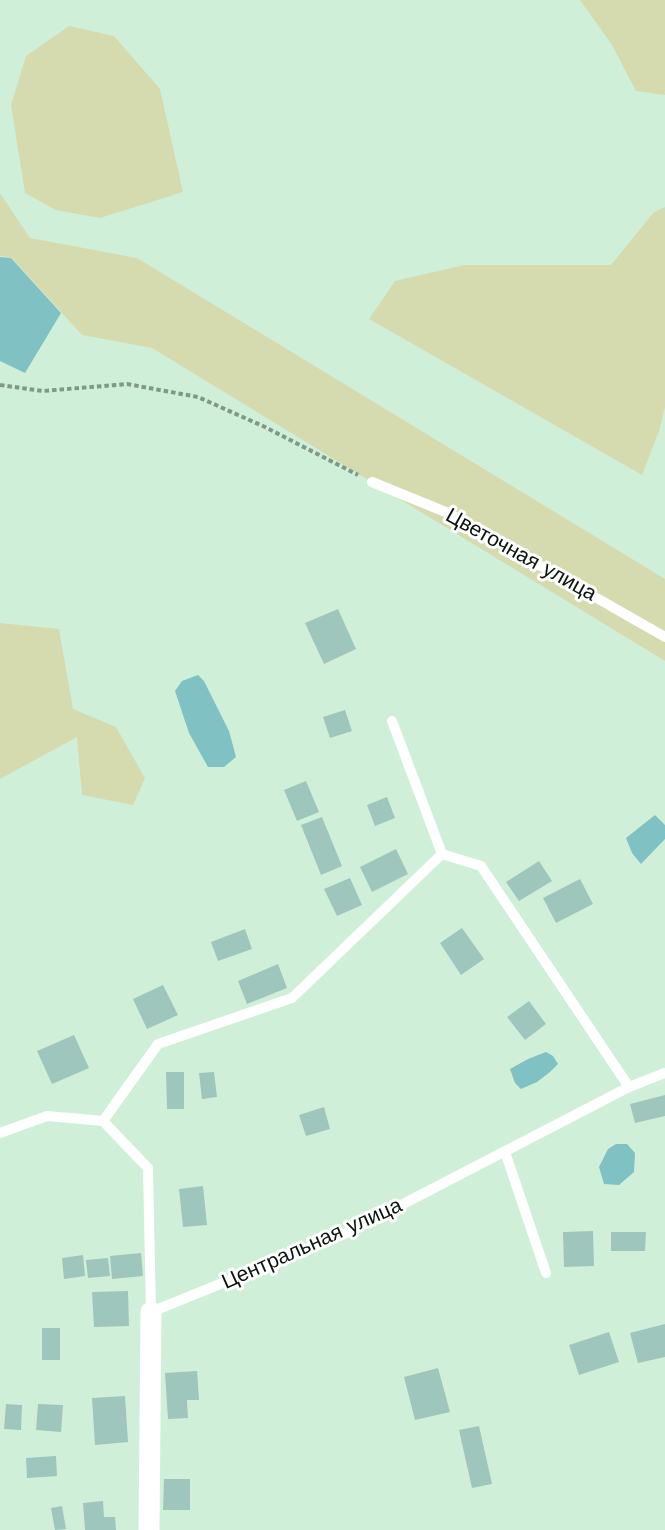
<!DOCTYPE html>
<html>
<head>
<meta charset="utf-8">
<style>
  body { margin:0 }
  canvas { display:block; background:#cfefd9 }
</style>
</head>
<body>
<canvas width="665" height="1530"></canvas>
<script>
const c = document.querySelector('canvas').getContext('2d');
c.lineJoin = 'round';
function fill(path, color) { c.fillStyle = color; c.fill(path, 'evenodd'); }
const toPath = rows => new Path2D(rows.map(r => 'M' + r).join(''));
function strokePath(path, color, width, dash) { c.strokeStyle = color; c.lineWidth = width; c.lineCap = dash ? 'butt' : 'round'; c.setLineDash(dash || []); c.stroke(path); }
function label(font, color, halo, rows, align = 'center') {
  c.font = font + ' "Work Sans",sans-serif'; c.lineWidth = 6; c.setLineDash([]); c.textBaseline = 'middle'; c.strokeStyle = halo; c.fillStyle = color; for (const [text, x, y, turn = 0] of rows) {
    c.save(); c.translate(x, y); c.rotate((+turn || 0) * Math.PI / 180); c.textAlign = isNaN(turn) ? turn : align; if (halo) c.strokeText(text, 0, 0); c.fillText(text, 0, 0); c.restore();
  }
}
fill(toPath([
  [580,0,665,0,665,95,636,91,612,45],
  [69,26,114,36,160,89,183,192,100,218,56,210,25,193,11,105,26,56],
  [0,193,30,238,137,258,665,579,665,661,152,348,82,335,12,258,0,256],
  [665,207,665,407,659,431,642,475,369,319,395,281,464,265,611,265,654,212],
  [0,623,59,629,73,709,116,727,145,778,133,805,82,795,77,737,0,779]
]), '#d6dbaf');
fill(toPath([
  [0,257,11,258,61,313,25,373,0,361],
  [198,675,204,681,229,731,236,757,224,767,208,767,189,733,175,691,182,681],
  [655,815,665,825,665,839,641,864,632,853,626,838],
  [546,1052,553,1056,558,1064,550,1072,537,1082,521,1089,515,1083,510,1069,528,1059],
  [616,1144,627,1144,635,1153,634,1172,619,1185,604,1184,599,1167,608,1149]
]), '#80c1c3');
fill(toPath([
  [338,609,356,649,324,664,305,623],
  [345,710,352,731,330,738,323,717],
  [306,781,319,812,297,821,284,790],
  [387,797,395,818,375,826,367,805],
  [322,817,342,866,321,875,301,825],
  [396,849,408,874,372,892,360,867],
  [539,861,552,881,519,901,506,882],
  [350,878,362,905,337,916,324,889],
  [580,879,593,904,556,923,543,898],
  [462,928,484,959,461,975,440,943],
  [245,929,252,949,218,961,211,942],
  [278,964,287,988,247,1004,238,981],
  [163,985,178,1015,147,1029,133,999],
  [529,1001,546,1024,525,1040,507,1017],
  [74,1035,89,1068,52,1084,37,1051],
  [166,1072,184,1072,184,1109,167,1109],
  [214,1072,217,1097,202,1099,199,1073],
  [665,1095,665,1116,635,1123,630,1104],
  [324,1107,330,1129,306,1136,299,1115],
  [203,1186,207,1225,183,1227,179,1189],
  [593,1231,594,1266,564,1267,563,1232],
  [611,1232,646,1232,645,1251,611,1251],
  [141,1253,143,1276,112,1279,110,1256],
  [83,1255,85,1276,64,1279,62,1258],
  [108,1258,110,1276,88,1278,86,1260],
  [128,1291,129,1326,94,1327,92,1292],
  [665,1324,665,1357,638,1363,630,1333],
  [42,1328,60,1328,60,1360,42,1360],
  [609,1332,619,1362,579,1375,569,1345],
  [438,1368,450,1412,415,1420,404,1377],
  [197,1371,199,1400,187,1400,188,1418,168,1419,165,1373],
  [125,1396,128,1442,95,1445,92,1398],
  [6,1404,22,1405,21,1430,4,1429],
  [38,1404,63,1405,61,1432,36,1430],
  [479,1426,492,1484,472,1488,459,1430],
  [56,1456,57,1476,27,1478,26,1458],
  [164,1479,190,1479,190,1510,163,1510],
  [103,1501,104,1517,115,1517,116,1530,85,1530,83,1503],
  [62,1506,66,1529,55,1530,51,1508]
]), '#9fc6bc');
strokePath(toPath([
  [0,385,43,391,127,384,198,397,265,427,358,475]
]), '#809888', 4, [4.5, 3]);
strokePath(toPath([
  [372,482,448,513,665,637],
  [392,721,442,854,481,866,629,1087],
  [103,1121,158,1044,292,998,442,854],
  [0,1133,47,1116,103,1121,148,1168,151,1312,351,1231,629,1087,665,1073],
  [505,1152,546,1273]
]), '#fff', 10);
strokePath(toPath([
  [149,1530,151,1312]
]), '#fff', 21);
label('21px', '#0a150e', '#fff', [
  ["Цветочная улица",521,555,29],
  ["Центральная улица",312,1244,-24]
]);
</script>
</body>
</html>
